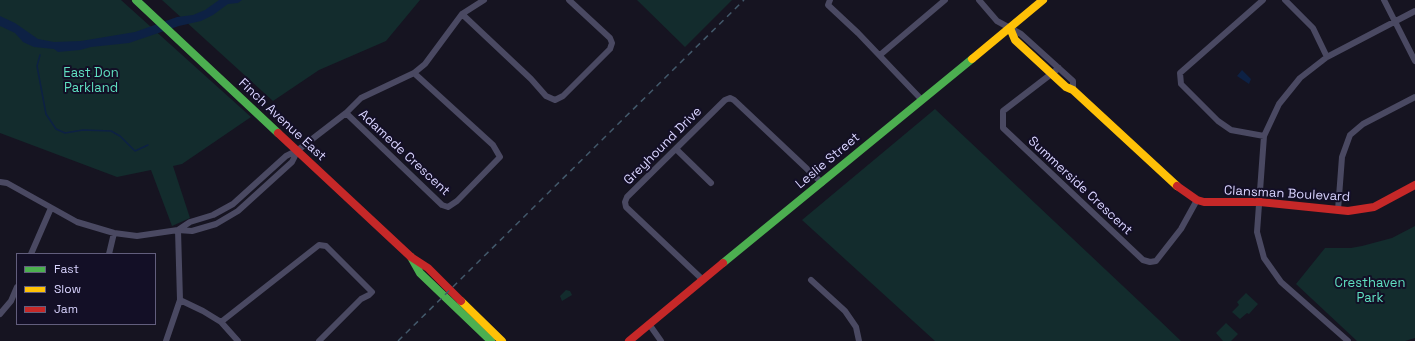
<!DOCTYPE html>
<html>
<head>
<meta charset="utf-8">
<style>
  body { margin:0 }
  #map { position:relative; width:1415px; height:341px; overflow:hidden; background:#161421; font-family:"Space Grotesk",sans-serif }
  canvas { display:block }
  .legend { position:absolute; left:16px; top:253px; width:140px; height:72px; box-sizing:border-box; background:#130f26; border:1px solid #625e7d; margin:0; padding:5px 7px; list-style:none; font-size:12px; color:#d9d4ff }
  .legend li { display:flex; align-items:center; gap:8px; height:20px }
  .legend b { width:20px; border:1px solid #625e7d }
</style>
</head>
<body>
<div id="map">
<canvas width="1415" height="341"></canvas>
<ul class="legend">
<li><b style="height:5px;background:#4caf50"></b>Fast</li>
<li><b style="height:5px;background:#ffc107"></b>Slow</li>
<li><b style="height:5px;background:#c62828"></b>Jam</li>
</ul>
</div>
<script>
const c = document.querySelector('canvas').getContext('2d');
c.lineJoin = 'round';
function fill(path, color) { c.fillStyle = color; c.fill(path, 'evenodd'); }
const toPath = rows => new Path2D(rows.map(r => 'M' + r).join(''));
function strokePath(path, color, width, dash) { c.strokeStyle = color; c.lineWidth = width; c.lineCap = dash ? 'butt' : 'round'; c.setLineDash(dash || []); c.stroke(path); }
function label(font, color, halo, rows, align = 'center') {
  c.font = font + ' "Space Grotesk",sans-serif'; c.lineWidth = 4; c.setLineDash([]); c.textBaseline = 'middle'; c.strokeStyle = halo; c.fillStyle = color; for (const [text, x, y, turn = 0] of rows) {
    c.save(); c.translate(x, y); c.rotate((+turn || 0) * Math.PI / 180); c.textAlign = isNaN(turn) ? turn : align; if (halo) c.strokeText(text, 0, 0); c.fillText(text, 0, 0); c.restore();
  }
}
fill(toPath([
  [0,0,121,0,251,117,182,164,173,166,190,218,172,226,151,170,117,177,0,133],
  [162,0,420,0,386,41,319,70,273,101],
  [637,0,732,0,685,47],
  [935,109,1158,319,1181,341,935,341,802,220],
  [1415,226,1415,338,1405,341,1357,341,1296,284,1325,248,1351,248,1362,246,1392,238],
  [566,290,570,291,572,295,562,301,560,296],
  [1246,293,1258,304,1249,314,1247,313,1240,319,1232,312,1239,305,1237,302],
  [1226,323,1238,334,1231,341,1223,341,1216,333]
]), '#132c2d');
fill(toPath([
  [219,0,242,0,238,3,228,4,213,15,201,21,179,26,129,43,91,47,80,50,58,52,54,49,34,47,23,42,15,33,0,26,0,16,15,23,38,39,54,42,81,41,135,32,177,17,193,15,205,10],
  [1242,70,1251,79,1249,84,1237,76]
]), '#0d2144');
strokePath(toPath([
  [40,55,37,66,46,114,56,129,65,133,83,130,111,131,120,136,135,151,148,145]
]), '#0d2144', 1.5);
strokePath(toPath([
  [830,0,828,5,858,33,921,99],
  [979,0,997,21,1021,34,1073,81,1073,90],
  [1263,0,1180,73,1181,84,1218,121,1231,130,1264,136],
  [1285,0,1313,28,1327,57],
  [1384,0,1415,61],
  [462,14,531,79,546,96,555,100,563,96,610,49,612,43,610,38,569,0],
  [880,55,945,0],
  [1059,68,1003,111,1003,128,1143,260,1150,262,1156,261,1181,229,1197,200],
  [346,113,442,205,448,207,457,201,500,157,493,145,414,73],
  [676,149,711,183],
  [0,182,7,183,77,222,114,233,137,236,178,230,192,231,216,224,238,211,292,162,298,150],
  [1338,210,1342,157,1350,135,1363,124,1415,97],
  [178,230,190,222,213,215,233,204,286,156,298,150,346,113,361,98,414,73,425,64,462,14,484,0],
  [31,254,51,208],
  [109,254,114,233],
  [703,280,626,207,625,202,627,197,725,100,730,98,734,100,822,183],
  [811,280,845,311,856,327,859,341],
  [180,300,203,311,221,322,238,341],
  [0,314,11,301,17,287],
  [221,322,319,245,326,246,372,292,369,295,361,299,319,341],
  [649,324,661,341],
  [166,341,180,300,178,230],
  [1348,341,1281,282,1264,258,1257,232,1264,136,1279,104,1300,78,1327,57,1415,11]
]), '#4a4962', 6);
strokePath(toPath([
  [136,0,278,133],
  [411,257,420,273,491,341],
  [723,263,972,59]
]), '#4caf50', 8);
strokePath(toPath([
  [1010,28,1015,40,1066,87,1073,90,1177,186],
  [972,59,1043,0],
  [461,301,502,341]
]), '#ffc107', 8);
strokePath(toPath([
  [278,133,411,257,428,268,461,301],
  [1177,186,1197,200,1204,202,1260,202,1348,211,1374,207,1415,185],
  [629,341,723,263]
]), '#c62828', 8);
strokePath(toPath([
  [398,341,744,0]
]), '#43596b', 1.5, [6, 5]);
label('13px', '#5fe0c0', '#130f26', [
  ["East Don",91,73],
  ["Parkland",91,88],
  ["Cresthaven",1370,283],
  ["Park",1370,298]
]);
label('13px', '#d9d4ff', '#130f26', [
  ["Finch Avenue East",282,120,43],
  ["Greyhound Drive",663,146,-45],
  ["Adamede Crescent",404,153,43],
  ["Leslie Street",828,161,-40],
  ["Summerside Crescent",1080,186,43],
  ["Clansman Boulevard",1287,194,3]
]);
</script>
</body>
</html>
